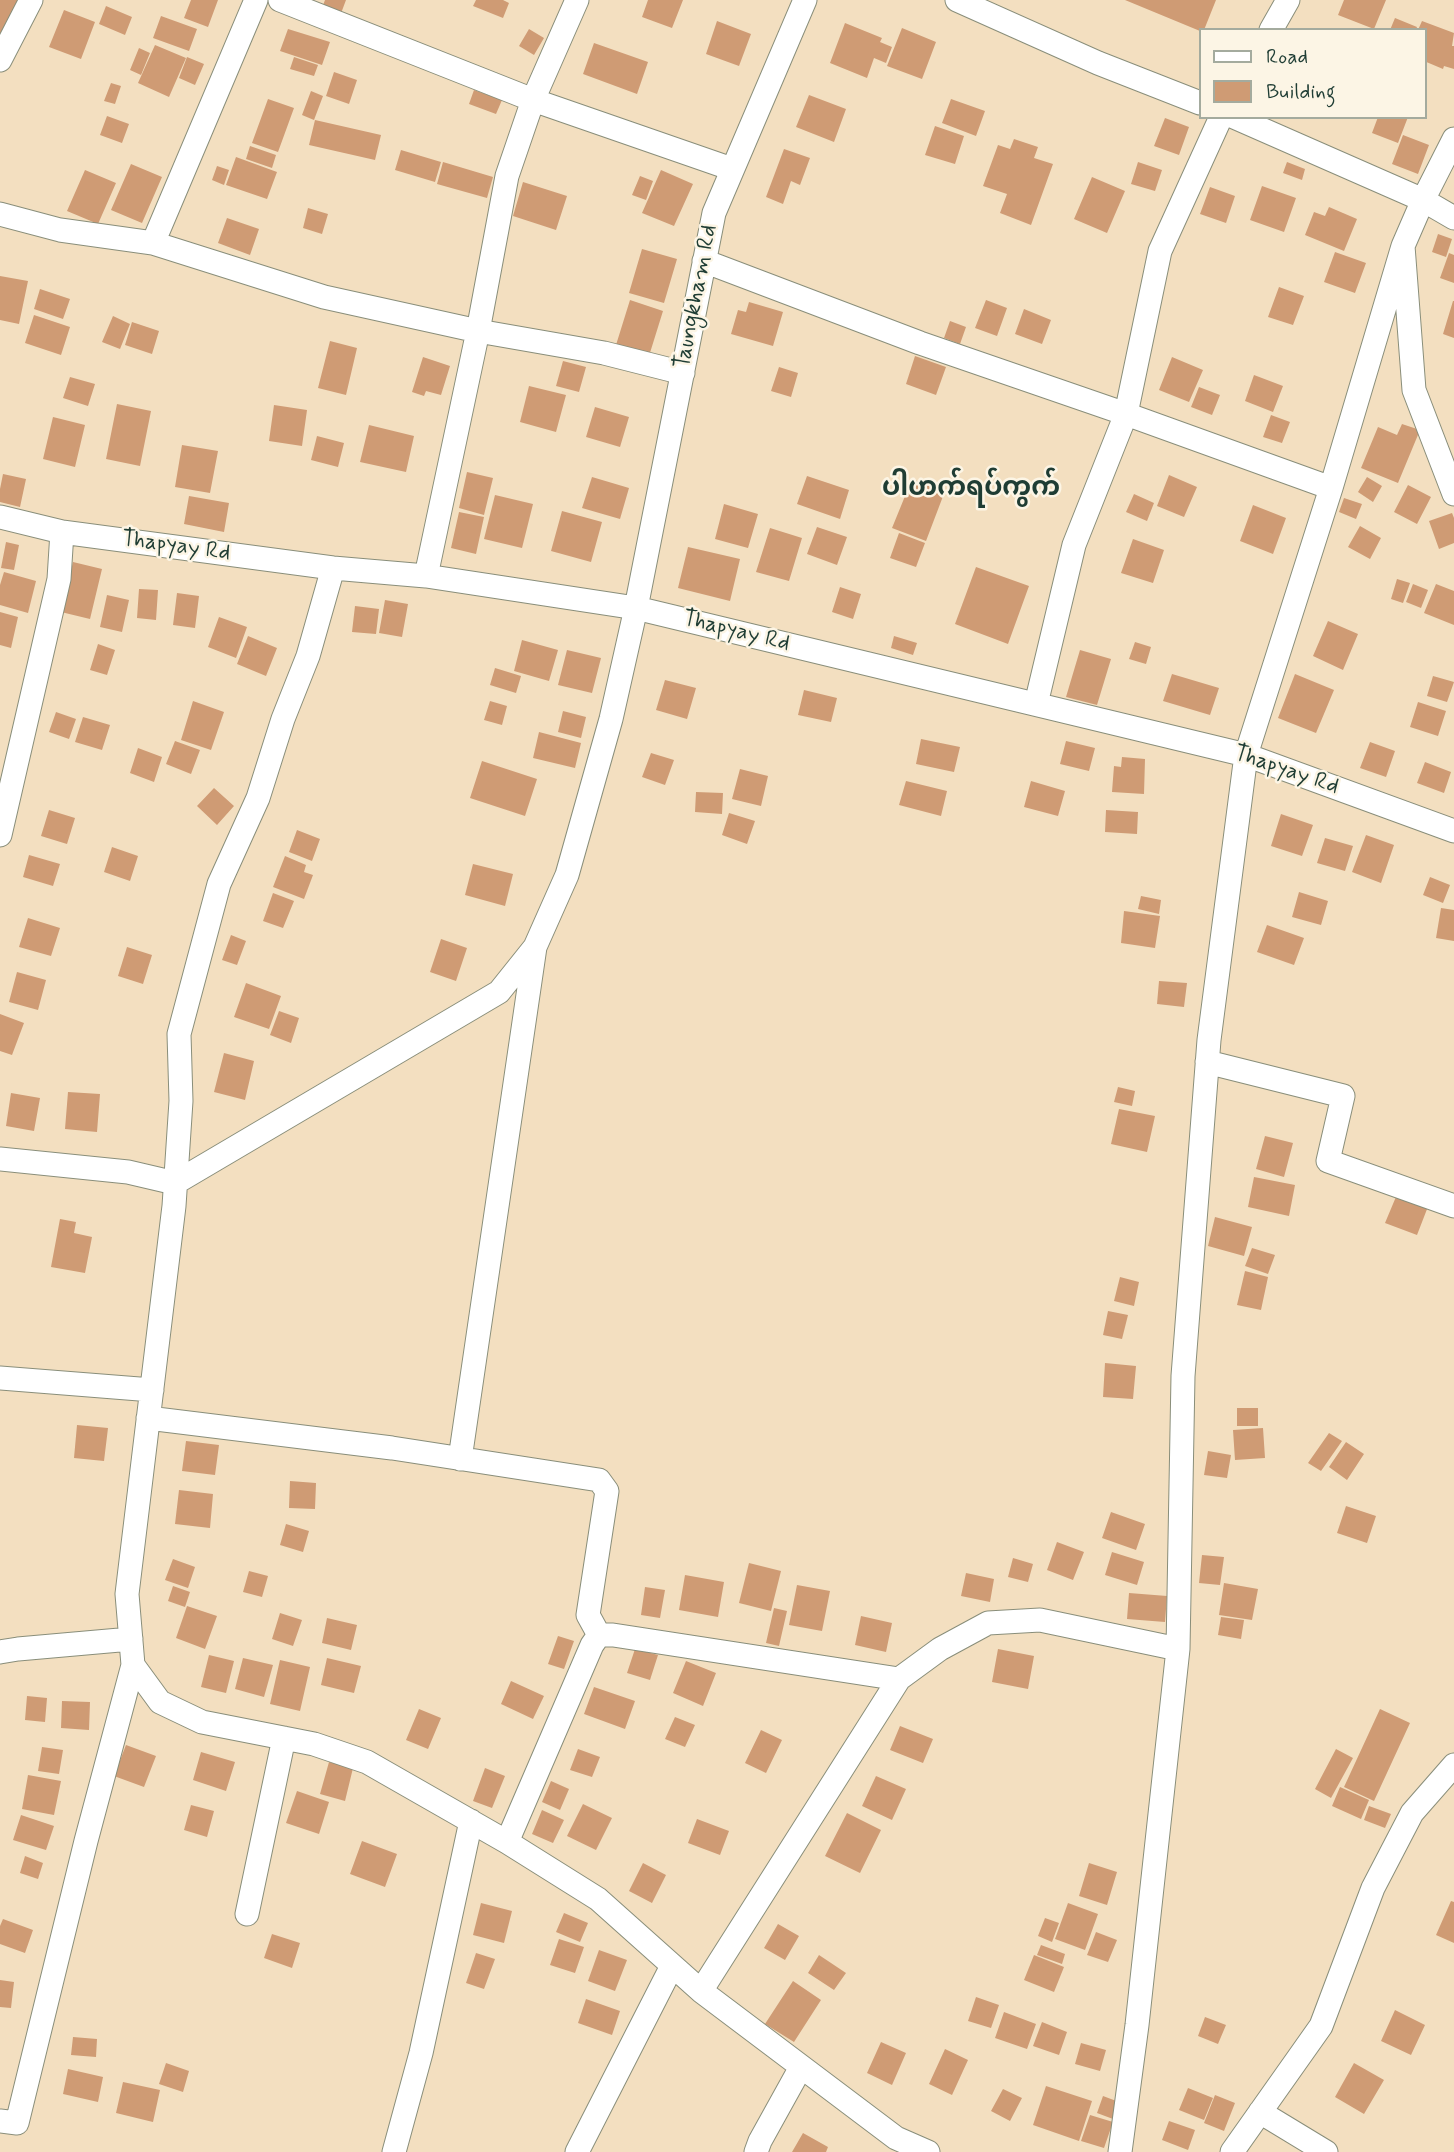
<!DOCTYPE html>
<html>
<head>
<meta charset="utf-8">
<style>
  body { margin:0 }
  #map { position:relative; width:1454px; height:2152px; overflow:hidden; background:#f3dfc0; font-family:Mynerve,sans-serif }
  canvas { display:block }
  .legend { position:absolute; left:1199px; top:28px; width:228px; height:91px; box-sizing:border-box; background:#fcf5e5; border:2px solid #a4ab9e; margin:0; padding:9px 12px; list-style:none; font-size:21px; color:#1f3d34 }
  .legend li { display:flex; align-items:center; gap:14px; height:35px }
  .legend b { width:35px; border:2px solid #a4ab9e }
</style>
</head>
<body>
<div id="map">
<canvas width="1454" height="2152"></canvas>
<ul class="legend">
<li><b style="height:9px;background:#fff"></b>Road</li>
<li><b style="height:19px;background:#cf9b74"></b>Building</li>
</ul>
</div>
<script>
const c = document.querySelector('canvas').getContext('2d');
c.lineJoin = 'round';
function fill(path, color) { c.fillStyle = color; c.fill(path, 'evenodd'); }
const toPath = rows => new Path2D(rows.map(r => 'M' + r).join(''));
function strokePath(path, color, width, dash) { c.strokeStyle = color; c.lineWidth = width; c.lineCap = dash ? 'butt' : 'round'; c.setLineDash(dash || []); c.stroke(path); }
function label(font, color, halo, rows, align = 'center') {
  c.font = font + ' Mynerve,"Noto Sans Myanmar",sans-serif'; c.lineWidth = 5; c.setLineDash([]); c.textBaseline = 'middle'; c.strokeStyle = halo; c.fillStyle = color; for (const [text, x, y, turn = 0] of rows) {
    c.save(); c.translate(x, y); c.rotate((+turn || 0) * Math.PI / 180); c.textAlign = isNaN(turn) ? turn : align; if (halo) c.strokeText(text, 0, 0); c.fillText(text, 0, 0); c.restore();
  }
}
fill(toPath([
  [0,0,20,0,0,39],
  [191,0,218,0,208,27,184,18],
  [325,0,346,0,340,16,322,8],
  [476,0,503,0,509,3,503,18,473,6],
  [648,0,683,0,672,28,642,17],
  [1125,0,1216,0,1204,30,1200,30,1200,31],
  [1344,0,1386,0,1374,29,1338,15],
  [106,6,132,17,125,35,99,24],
  [64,10,95,22,81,59,49,47],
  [161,16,197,29,189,51,153,38],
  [1395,18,1417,27,1416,30,1390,30],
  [717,21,751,34,739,66,706,54],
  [1422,21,1454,33,1452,46,1454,46,1454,69,1444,66,1443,69,1424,61,1424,30,1418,30],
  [845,23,882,38,880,42,892,47,886,63,874,58,867,78,830,63],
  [902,28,936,42,922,79,887,66],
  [288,29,330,42,322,65,280,51],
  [529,29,544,38,534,55,519,46],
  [594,43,648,62,637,94,583,74],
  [155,45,186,58,169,97,138,83],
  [139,48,150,53,141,75,130,70],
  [187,57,204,64,195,85,179,78],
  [294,57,318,65,314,76,290,69],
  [334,72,357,80,349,104,326,96],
  [111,83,121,86,115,104,104,101],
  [474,90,502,100,496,114,469,104],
  [311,91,323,96,314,120,302,115],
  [809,95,846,109,834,142,796,127],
  [268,99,294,108,278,152,252,143],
  [951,99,985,111,976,136,942,123],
  [107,116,129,124,122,143,100,135],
  [1378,117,1408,117,1398,143,1372,133],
  [1165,118,1189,127,1179,155,1154,146],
  [315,120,381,135,375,160,309,145],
  [935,126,964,136,955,164,925,155],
  [1403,135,1429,145,1418,174,1392,164],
  [1014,139,1038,147,1034,158,1053,164,1031,225,1000,213,1007,194,983,186,998,145,1010,149],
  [250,146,276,155,272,168,246,159],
  [784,149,810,158,800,185,791,181,783,204,766,197],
  [401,150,441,162,435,182,395,170],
  [236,157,277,172,267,199,226,185],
  [443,162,493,177,487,198,437,184],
  [1138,162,1162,170,1155,191,1131,184],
  [1287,162,1305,169,1302,180,1283,173],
  [131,164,162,177,142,223,111,210],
  [217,166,229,170,224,185,212,180],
  [85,170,116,183,98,224,67,211],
  [661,170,693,184,674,226,642,213],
  [640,176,653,181,646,200,632,195],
  [1092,177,1125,191,1107,233,1074,219],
  [523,182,567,196,556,230,513,216],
  [1262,186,1296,198,1284,232,1250,220],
  [1210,187,1235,196,1226,223,1200,214],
  [1329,207,1357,219,1344,251,1305,235,1314,212,1325,216],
  [308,208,328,214,322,234,303,228],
  [227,218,259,229,250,255,218,243],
  [1438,234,1452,239,1446,257,1432,252],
  [642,249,677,259,664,303,629,293],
  [1335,252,1366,263,1355,293,1324,282],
  [1449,253,1454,255,1454,283,1440,278],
  [0,276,28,281,19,324,0,320],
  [1279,287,1304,296,1293,325,1268,317],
  [40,289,70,299,63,319,34,309],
  [630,300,663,311,649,356,616,345],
  [986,300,1007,308,997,336,975,328],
  [1453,301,1454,301,1454,338,1443,334],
  [749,302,783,312,773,346,731,334,738,310,746,312],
  [1024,309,1051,320,1042,344,1015,334],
  [34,315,70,327,61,355,25,343],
  [113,316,130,324,120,349,102,342],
  [950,321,966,327,960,344,944,338],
  [132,322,159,331,152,354,125,345],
  [330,341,357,348,346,395,318,388],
  [915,356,946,367,936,395,906,384],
  [423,357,450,366,441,395,426,391,424,396,412,392],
  [1172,357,1203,370,1189,402,1159,390],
  [563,361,586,367,579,392,556,386],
  [779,367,798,373,791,397,771,391],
  [1254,375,1283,386,1273,412,1245,401],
  [70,377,95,384,88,406,63,398],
  [529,386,566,395,556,432,520,422],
  [1199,387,1220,395,1212,415,1191,407],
  [117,404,151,411,140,466,106,459],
  [274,405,307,410,302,446,269,441],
  [595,407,629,417,620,447,586,437],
  [1271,415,1290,422,1282,443,1263,437],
  [53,417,85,425,75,467,43,459],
  [1402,424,1420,430,1398,483,1361,468,1378,427,1397,435],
  [369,425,414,436,406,472,360,462],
  [317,436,344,443,338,467,311,460],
  [182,445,218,451,210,493,175,487],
  [467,472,493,478,484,515,459,508],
  [3,474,26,479,20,507,0,502,0,489],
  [1169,475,1197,487,1184,517,1157,506],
  [807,476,849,490,840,519,797,504],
  [592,477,629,488,620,519,582,508],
  [1367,477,1382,486,1373,502,1358,492],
  [912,479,945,491,926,541,892,528],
  [1408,485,1431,497,1417,524,1394,512],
  [1134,494,1154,503,1147,521,1126,512],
  [495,495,533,504,522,548,484,539],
  [189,496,229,503,224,532,184,524],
  [1344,498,1362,504,1356,519,1339,512],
  [724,504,758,514,748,548,715,539],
  [1253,505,1286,518,1273,554,1240,541],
  [562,511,602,522,591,562,551,551],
  [459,512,484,517,476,554,451,548],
  [1452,513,1454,518,1454,543,1439,549,1429,521],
  [1360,526,1381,538,1370,559,1348,547],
  [817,527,847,537,837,565,807,554],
  [770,528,802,538,789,581,756,572],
  [899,533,925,543,916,567,890,558],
  [1133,539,1164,550,1153,583,1121,573],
  [6,542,19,545,14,570,1,568],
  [688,547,740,559,730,601,678,588],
  [73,562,102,569,90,619,61,612],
  [976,567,1029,586,1008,644,955,624],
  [4,572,36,581,28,613,0,605,0,585],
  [1397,579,1410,583,1403,603,1391,599],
  [1413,584,1428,590,1421,608,1406,602],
  [1436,584,1454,591,1454,625,1424,613],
  [840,587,861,594,853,619,832,612],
  [139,589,158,590,156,620,137,618],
  [177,593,199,596,195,628,173,625],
  [107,595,129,600,122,632,100,627],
  [385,600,408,604,402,637,379,633],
  [355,606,379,609,376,634,352,632],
  [0,612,18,617,11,648,0,645],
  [219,617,247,627,236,658,208,647],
  [1328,621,1358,634,1343,670,1313,656],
  [248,636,277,648,266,676,237,664],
  [894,636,917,643,913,655,891,648],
  [522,640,558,650,549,681,514,671],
  [1135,642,1151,647,1146,664,1129,659],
  [98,644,115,650,107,675,90,670],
  [567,650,601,658,592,693,558,685],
  [1080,650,1111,659,1097,705,1066,697],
  [495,668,521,676,516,693,490,685],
  [1172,674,1219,688,1210,715,1163,701],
  [1295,674,1334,690,1316,733,1278,718],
  [1433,676,1454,682,1447,702,1427,696],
  [665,680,696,688,687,719,656,710],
  [804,690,837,698,831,722,798,715],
  [193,701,224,712,211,750,181,740],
  [490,701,507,706,502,725,484,720],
  [1418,702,1446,711,1438,736,1410,727],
  [563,711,586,717,581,738,558,732],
  [56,712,76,719,69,739,49,732],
  [83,717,110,725,102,750,75,742],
  [539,732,581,743,575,768,533,758],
  [921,739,960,747,954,772,916,764],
  [175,741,200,750,191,774,166,764],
  [1066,741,1095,748,1089,771,1060,764],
  [1370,742,1395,751,1386,777,1360,768],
  [138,748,162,757,154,782,130,773],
  [651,753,674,760,665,785,642,777],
  [1122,757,1145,759,1144,794,1112,792,1114,766,1121,767],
  [482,761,537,779,525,816,470,798],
  [1425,762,1451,772,1444,793,1417,783],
  [740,769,768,776,761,806,732,799],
  [906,781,947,791,941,816,899,805],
  [1031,781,1065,791,1058,816,1024,807],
  [214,788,234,806,217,825,197,806],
  [696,792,723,793,722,814,695,812],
  [49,810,75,818,67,844,41,836],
  [1106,810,1138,812,1137,834,1105,832],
  [729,813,755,821,747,844,722,835],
  [1281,814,1313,825,1302,856,1271,846],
  [297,830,320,839,312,861,289,852],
  [1366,835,1394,845,1381,883,1352,872],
  [1325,838,1353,846,1345,871,1317,863],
  [112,847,138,856,130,881,104,872],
  [29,855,60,864,53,886,23,877],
  [285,856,306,865,304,872,313,875,304,899,273,887],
  [473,864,513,874,505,906,465,895],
  [1430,877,1450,885,1443,903,1423,895],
  [1299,892,1328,901,1321,925,1292,917],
  [273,893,294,901,283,928,263,921],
  [1141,896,1161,900,1159,914,1138,909],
  [1441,908,1454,910,1454,941,1436,938],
  [1124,911,1160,916,1155,948,1121,943],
  [28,918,60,928,51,956,19,947],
  [1267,925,1304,938,1294,965,1257,952],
  [231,935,246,941,237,965,222,960],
  [441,939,467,948,456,981,430,972],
  [127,947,152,955,143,984,118,976],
  [17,972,46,980,38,1010,9,1002],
  [1159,981,1187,983,1184,1007,1157,1004],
  [246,983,281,996,269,1029,234,1017],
  [279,1011,299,1018,291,1043,270,1035],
  [0,1014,24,1023,12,1055,0,1051],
  [224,1053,254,1061,245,1100,214,1092],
  [1118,1087,1135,1091,1132,1106,1114,1102],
  [68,1092,100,1094,97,1132,65,1129],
  [11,1093,40,1098,34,1131,6,1126],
  [1119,1109,1155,1116,1147,1152,1111,1144],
  [1265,1136,1293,1143,1284,1177,1256,1169],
  [1254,1177,1295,1185,1289,1216,1248,1207],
  [1398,1192,1429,1204,1417,1235,1385,1223],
  [1215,1217,1252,1227,1244,1256,1208,1246],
  [60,1219,76,1222,74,1233,92,1237,85,1273,51,1267],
  [1252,1248,1275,1255,1268,1274,1245,1266],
  [1245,1271,1268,1277,1261,1310,1237,1305],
  [1120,1277,1139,1282,1134,1306,1114,1301],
  [1108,1311,1128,1315,1122,1339,1103,1335],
  [1105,1363,1136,1366,1133,1399,1103,1397],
  [1237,1408,1258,1408,1258,1426,1237,1426],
  [77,1425,108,1428,104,1461,74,1458],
  [1263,1428,1265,1458,1235,1460,1233,1430],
  [1329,1433,1342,1441,1321,1471,1308,1463],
  [186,1441,219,1445,215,1475,182,1471],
  [1346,1442,1364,1454,1347,1480,1329,1467],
  [1208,1451,1231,1455,1227,1478,1204,1475],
  [290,1481,316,1483,315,1509,289,1508],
  [179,1490,213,1494,210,1528,175,1524],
  [1346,1506,1376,1516,1367,1543,1337,1533],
  [1111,1512,1145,1524,1136,1550,1102,1538],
  [286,1524,309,1531,303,1552,280,1545],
  [1057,1542,1084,1552,1073,1580,1047,1570],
  [1112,1552,1144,1562,1137,1585,1105,1575],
  [1202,1555,1224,1557,1220,1585,1199,1583],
  [1013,1558,1033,1564,1028,1582,1008,1577],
  [173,1559,195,1567,188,1588,165,1580],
  [749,1563,781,1571,771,1611,739,1603],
  [249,1571,268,1576,262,1597,243,1592],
  [966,1573,994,1579,990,1602,961,1596],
  [685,1575,724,1582,718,1617,679,1610],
  [1224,1583,1258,1589,1252,1620,1219,1615],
  [797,1585,830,1591,822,1631,789,1625],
  [173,1586,190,1592,185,1607,168,1601],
  [645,1587,665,1590,660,1618,641,1615],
  [1129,1593,1167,1596,1165,1622,1127,1619],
  [187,1606,217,1616,205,1649,176,1638],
  [774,1608,787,1611,779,1646,766,1643],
  [280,1613,302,1620,293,1646,272,1639],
  [861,1616,892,1623,886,1652,855,1645],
  [1221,1617,1244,1620,1241,1639,1218,1635],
  [327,1618,357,1625,351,1650,322,1643],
  [558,1636,574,1641,564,1669,548,1664],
  [635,1649,658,1655,650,1680,627,1673],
  [998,1649,1034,1656,1028,1689,992,1682],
  [209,1655,234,1661,226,1693,201,1687],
  [243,1658,273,1665,264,1697,235,1689],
  [327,1658,361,1666,354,1693,321,1685],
  [280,1660,310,1667,300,1711,270,1704],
  [686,1661,716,1673,703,1706,673,1693],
  [511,1681,544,1696,533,1719,501,1704],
  [594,1687,635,1701,625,1729,584,1714],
  [27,1696,47,1698,45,1722,25,1720],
  [62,1701,90,1702,89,1730,61,1728],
  [419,1709,441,1718,428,1749,406,1740],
  [1380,1709,1410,1723,1374,1801,1344,1787],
  [675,1717,695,1725,685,1747,665,1739],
  [900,1726,933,1739,923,1763,890,1750],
  [761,1730,782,1740,766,1773,745,1763],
  [126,1745,156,1756,144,1787,114,1776],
  [42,1747,63,1750,59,1774,38,1771],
  [578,1749,600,1757,592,1777,570,1770],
  [1336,1749,1353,1758,1331,1798,1315,1789],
  [201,1752,235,1762,226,1791,193,1780],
  [329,1762,353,1768,345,1801,320,1794],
  [485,1768,505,1776,492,1808,473,1801],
  [28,1775,61,1781,54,1815,22,1809],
  [876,1776,906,1789,892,1820,862,1806],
  [551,1781,569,1789,560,1810,542,1802],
  [1340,1787,1369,1800,1361,1819,1332,1806],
  [297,1791,329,1802,319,1834,286,1823],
  [583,1804,612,1818,596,1850,567,1836],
  [191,1805,214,1811,207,1837,184,1830],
  [1369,1806,1391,1814,1385,1828,1364,1820],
  [542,1810,564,1820,553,1843,532,1834],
  [847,1813,881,1830,860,1873,825,1856],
  [21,1815,54,1826,46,1850,13,1840],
  [697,1819,729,1831,720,1855,688,1843],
  [362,1841,397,1854,385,1887,350,1874],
  [25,1856,43,1863,38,1879,20,1873],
  [643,1863,666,1875,652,1903,629,1891],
  [1089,1863,1117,1872,1107,1905,1079,1896],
  [1451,1901,1454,1902,1454,1943,1436,1935],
  [481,1903,512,1911,504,1943,473,1935],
  [1068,1903,1098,1914,1085,1950,1055,1939],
  [564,1913,588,1923,580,1942,556,1932],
  [1045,1918,1059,1923,1052,1942,1038,1936],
  [3,1919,33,1930,25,1953,0,1944,0,1926],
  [778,1924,799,1936,785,1960,764,1948],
  [1096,1932,1117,1940,1108,1962,1087,1955],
  [272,1934,300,1943,292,1968,264,1958],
  [559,1939,584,1947,575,1973,550,1965],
  [1041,1945,1065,1954,1062,1964,1037,1955],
  [599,1950,627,1960,615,1991,588,1981],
  [476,1953,495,1959,484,1989,466,1983],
  [819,1955,846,1973,834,1990,808,1973],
  [1034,1955,1064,1967,1054,1992,1024,1980],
  [0,1980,14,1982,11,2008,0,2007],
  [793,1981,821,2000,794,2042,765,2024],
  [976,1997,999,2005,991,2028,968,2021],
  [586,1999,620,2011,612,2035,578,2023],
  [1395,2010,1425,2025,1411,2055,1381,2041],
  [1004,2012,1036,2024,1027,2049,995,2038],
  [1205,2017,1226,2025,1218,2044,1198,2036],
  [1042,2022,1067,2032,1059,2055,1033,2046],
  [73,2037,97,2039,96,2057,71,2055],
  [881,2042,906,2053,892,2085,867,2073],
  [1081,2043,1106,2050,1100,2071,1075,2064],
  [945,2049,968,2060,952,2095,929,2084],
  [166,2063,189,2071,183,2092,159,2084],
  [1354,2063,1384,2080,1364,2114,1335,2097],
  [68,2069,103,2077,98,2102,63,2094],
  [123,2082,160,2090,153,2122,116,2113],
  [1046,2086,1092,2101,1079,2141,1033,2125],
  [1188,2088,1213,2098,1204,2120,1179,2110],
  [1003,2089,1022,2098,1010,2121,991,2111],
  [1215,2095,1235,2103,1224,2131,1204,2123],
  [1103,2096,1119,2102,1113,2119,1097,2113],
  [1090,2115,1113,2122,1104,2148,1081,2141],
  [1169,2121,1195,2130,1188,2150,1162,2140],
  [803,2133,828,2147,826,2152,792,2152]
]), '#cf9b74');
const minor = toPath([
  [280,0,533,100,732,169],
  [957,0,1098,63,1200,103],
  [1271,30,1288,0],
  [0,60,31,0],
  [1234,117,1423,200,1454,218],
  [1454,139,1423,200,1403,246,1414,390,1454,494],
  [0,214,60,230,153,243,324,297,478,331,604,353,683,373],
  [153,243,256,0],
  [704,261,920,343,1126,414,1331,488],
  [0,517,62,532,333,568,426,576,636,608,1246,755,1454,831],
  [333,568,308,656,283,719,258,798,219,884,179,1034,181,1101,174,1206,127,1594,133,1665,160,1702,202,1722,314,1744,367,1762,507,1842,598,1899,701,1991,896,2138,928,2152],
  [426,576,478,331,507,176,533,100,577,0],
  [1036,704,1074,545,1126,414,1160,251,1221,117],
  [0,835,59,579,62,532],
  [1207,1062,1343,1096,1328,1161,1454,1206],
  [0,1159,128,1172,175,1183,499,992,535,947,567,875,611,719,636,608,714,213,805,0],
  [0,1378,152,1390],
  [148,1418,392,1448,599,1480,607,1491,588,1615,599,1635],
  [460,1459,535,947],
  [599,1635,613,1635,899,1679],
  [0,1652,18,1649,131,1639],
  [507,1842,592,1645,599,1635],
  [247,1914,284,1738],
  [701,1991,899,1679,940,1649,988,1623,1040,1620,1178,1649],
  [1260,2112,1326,2152],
  [0,2121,17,2123,86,1841,133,1665],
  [394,2152,421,2053,471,1821],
  [577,2152,672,1966],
  [756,2152,760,2141,801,2067],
  [1120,2152,1137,2025,1178,1649,1183,1376,1209,1040,1246,755,1331,488,1403,246],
  [1232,2152,1321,2026,1373,1888,1412,1813,1454,1765]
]);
strokePath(minor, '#898e7a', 25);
strokePath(minor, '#fff', 23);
label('23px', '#1f3d34', '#fcf5e5', [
  ["Taungkham Rd",697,297,-79],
  ["Thapyay Rd",176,547,8],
  ["Thapyay Rd",736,632,14],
  ["Thapyay Rd",1286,771,19]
]);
label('bold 26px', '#1f3d34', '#fcf5e5', [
  ["ပါဟက်ရပ်ကွက်",971,490]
]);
</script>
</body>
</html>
